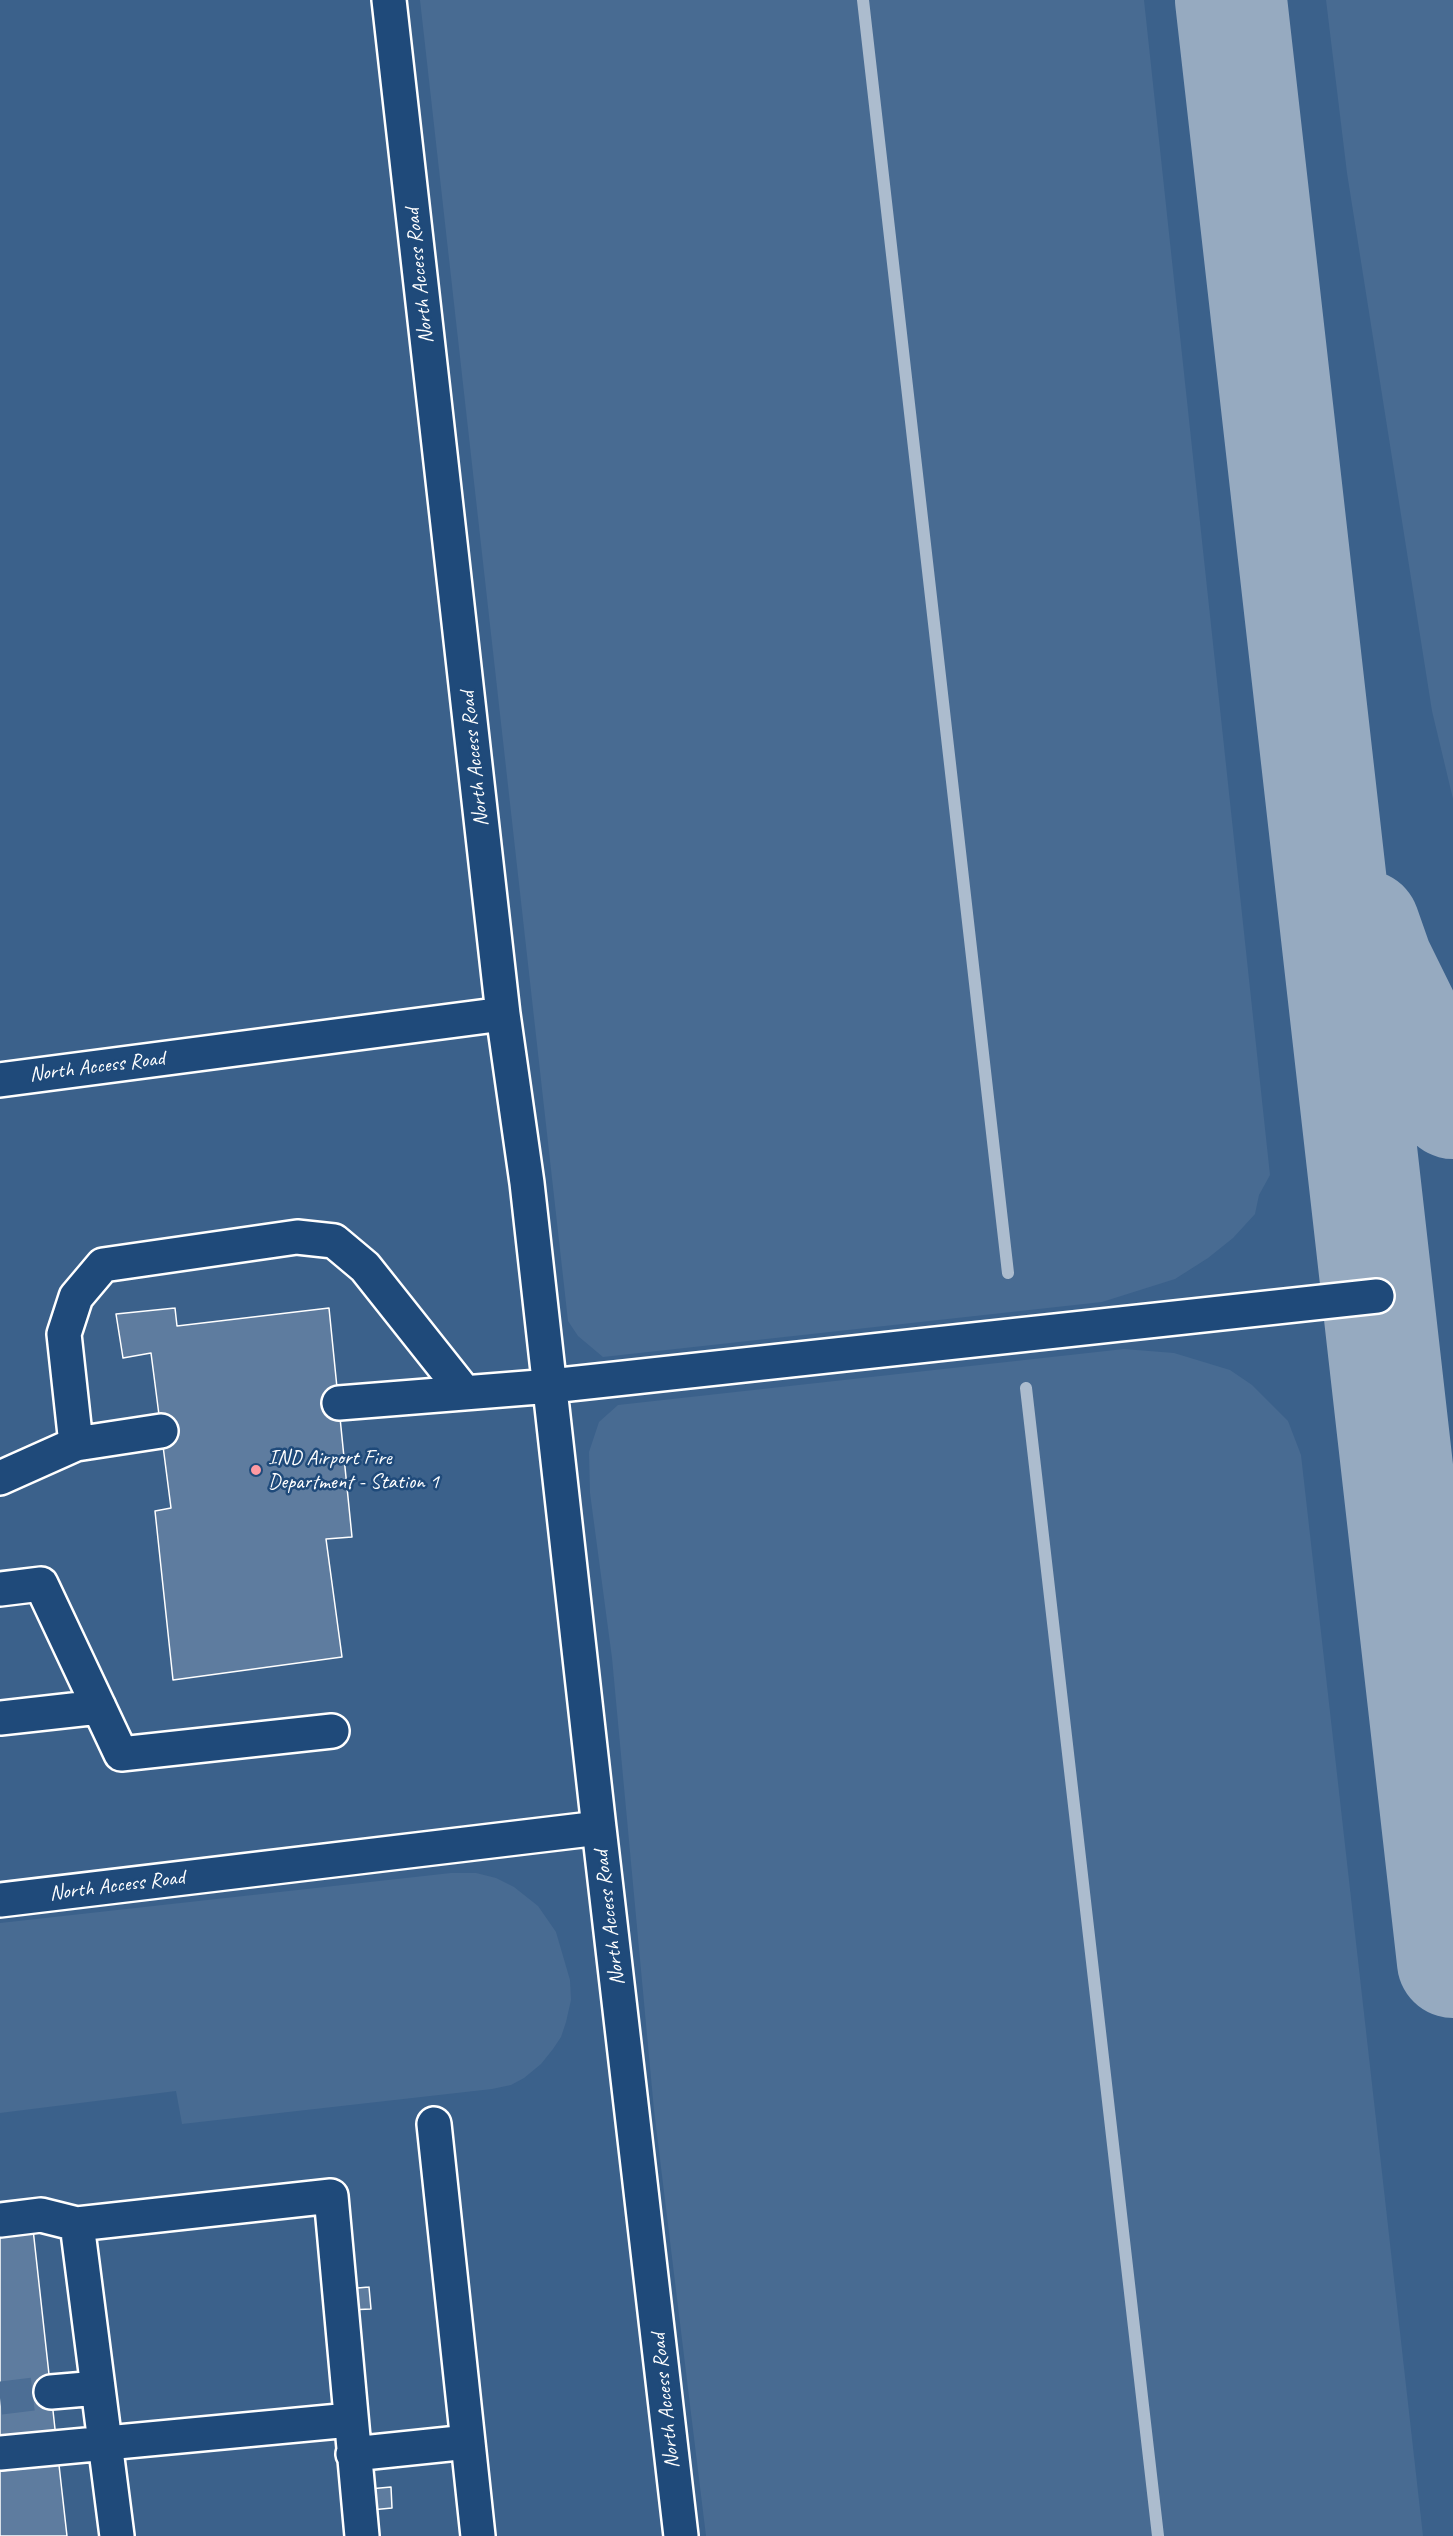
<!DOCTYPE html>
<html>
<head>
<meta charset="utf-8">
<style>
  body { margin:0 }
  canvas { display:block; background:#2c5582 }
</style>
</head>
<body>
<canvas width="1453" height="2536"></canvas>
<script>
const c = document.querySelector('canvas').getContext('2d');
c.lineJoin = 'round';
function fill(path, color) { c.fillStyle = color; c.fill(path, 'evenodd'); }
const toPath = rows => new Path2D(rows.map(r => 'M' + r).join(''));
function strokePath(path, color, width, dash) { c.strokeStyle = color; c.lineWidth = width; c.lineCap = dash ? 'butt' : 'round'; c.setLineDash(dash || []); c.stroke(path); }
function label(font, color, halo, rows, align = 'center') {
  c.font = font + ' Caveat,sans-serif'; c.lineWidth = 5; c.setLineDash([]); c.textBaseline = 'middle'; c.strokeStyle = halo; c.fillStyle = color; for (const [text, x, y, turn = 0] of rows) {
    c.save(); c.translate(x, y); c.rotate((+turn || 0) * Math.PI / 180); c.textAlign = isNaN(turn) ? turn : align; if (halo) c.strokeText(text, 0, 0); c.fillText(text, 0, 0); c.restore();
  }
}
fill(toPath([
  [0,0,1453,0,1453,2536,0,2536]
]), '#3b618b');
fill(toPath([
  [420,0,1144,0,1270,1175,1259,1195,1255,1214,1233,1238,1208,1258,1175,1279,1102,1302,603,1357,578,1336,568,1321],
  [1326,0,1453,0,1453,799,1432,711,1347,173],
  [1124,1349,1174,1353,1230,1370,1252,1385,1288,1421,1301,1455,1423,2536,706,2536,654,2110,612,1658,590,1493,589,1452,599,1422,618,1405],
  [451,1873,476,1873,496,1878,514,1887,538,1906,556,1932,570,1980,571,2000,566,2022,561,2037,553,2049,541,2064,524,2078,511,2085,492,2089,182,2124,176,2091,0,2113,0,1923]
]), '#486b92');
strokePath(toPath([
  [863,0,1008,1273],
  [1026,1388,1158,2536]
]), '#acbcce', 12);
strokePath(toPath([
  [1231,0,1453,1962],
  [1364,926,1377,963,1408,1026,1453,1103]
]), '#96aac0', 112);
const building = toPath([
  [175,1308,177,1326,329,1308,352,1537,326,1539,342,1657,173,1680,155,1511,171,1508,151,1353,123,1358,116,1314,175,1308],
  [33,2229,56,2438,0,2444,0,2233,33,2229],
  [369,2287,371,2309,348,2310,346,2289,369,2287],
  [59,2465,67,2536,0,2536,0,2471,59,2465],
  [391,2487,392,2508,371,2510,369,2489,391,2487]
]);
fill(building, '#5e7c9f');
strokePath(building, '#fff', 1.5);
strokePath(toPath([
  [0,2398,51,2392]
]), '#4c6e95', 33, [33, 16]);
const minor = toPath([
  [503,1014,527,1183,599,1828],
  [0,1080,503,1014,389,0],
  [339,1403,551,1386,1377,1296],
  [76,1444,64,1334,76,1297,103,1265,297,1237,334,1241,365,1267,465,1393],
  [0,1478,76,1444,161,1431],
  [0,1589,41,1584,121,1754,332,1731],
  [0,1718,99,1707],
  [0,1900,599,1828,681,2536],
  [434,2124,478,2536],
  [0,2220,41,2215,77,2224],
  [51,2392,98,2388],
  [0,2453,350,2420],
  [353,2454,468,2442],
  [117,2536,77,2224,331,2196,362,2536]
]);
strokePath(minor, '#fff', 38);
strokePath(minor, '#1f4a7a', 33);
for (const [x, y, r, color] of [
  [256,1470,6,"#ff9aa2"]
]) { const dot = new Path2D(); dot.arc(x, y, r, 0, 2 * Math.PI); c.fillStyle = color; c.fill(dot); strokePath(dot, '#1f4a7a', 2); }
label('21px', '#fff', '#1f4a7a', [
  ["North Access Road",420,276,-96],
  ["North Access Road",475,759,-96],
  ["North Access Road",97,1067,-7],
  ["North Access Road",117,1886,-7],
  ["North Access Road",610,1918,-97],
  ["North Access Road",666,2401,-96]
]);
label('21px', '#fff', '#1f4a7a', [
  ["IND Airport Fire",268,1458],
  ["Department - Station 1",268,1482]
], 'left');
</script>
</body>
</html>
